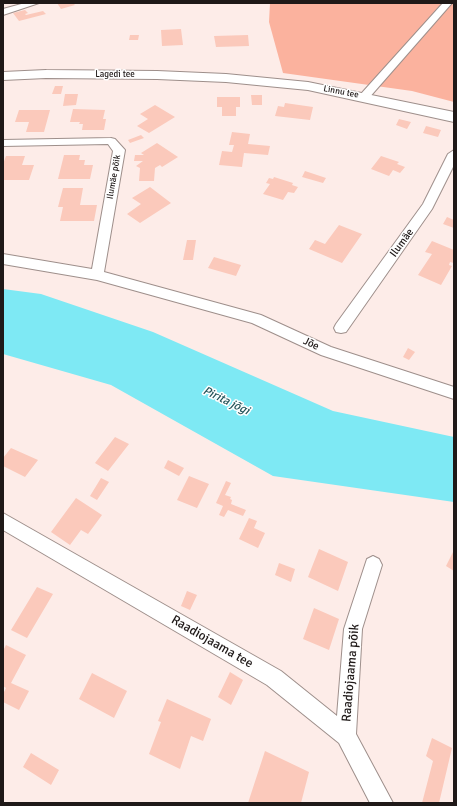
<!DOCTYPE html>
<html>
<head>
<meta charset="utf-8">
<style>
  body { margin:0 }
  #map { position:relative; width:457px; height:806px; overflow:hidden; background:#fdece8; font-family:Signika,sans-serif }
  canvas { display:block }
  .frame { position:absolute; inset:0; border:4px solid #1f1918; pointer-events:none }
</style>
</head>
<body>
<div id="map">
<canvas width="457" height="806"></canvas>
<div class="frame"></div>
</div>
<script>
const c = document.querySelector('canvas').getContext('2d');
c.lineJoin = 'round';
function fill(path, color) { c.fillStyle = color; c.fill(path, 'evenodd'); }
const toPath = rows => new Path2D(rows.map(r => 'M' + r).join(''));
function strokePath(path, color, width, dash) { c.strokeStyle = color; c.lineWidth = width; c.lineCap = dash ? 'butt' : 'round'; c.setLineDash(dash || []); c.stroke(path); }
function label(font, color, halo, rows, align = 'center') {
  c.font = font + ' Signika,sans-serif'; c.lineWidth = 3; c.setLineDash([]); c.textBaseline = 'middle'; c.strokeStyle = halo; c.fillStyle = color; for (const [text, x, y, turn = 0] of rows) {
    c.save(); c.translate(x, y); c.rotate((+turn || 0) * Math.PI / 180); c.textAlign = isNaN(turn) ? turn : align; if (halo) c.strokeText(text, 0, 0); c.fillText(text, 0, 0); c.restore();
  }
}
fill(toPath([
  [270,3,454,3,454,102,412,91,283,73,269,22]
]), '#fbb29e');
fill(toPath([
  [3,289,41,294,153,332,333,411,454,437,454,502,273,476,111,385,3,354]
]), '#7ee9f4');
fill(toPath([
  [57,3,73,3,75,5,61,9],
  [25,10,28,13,25,14,26,15,43,11,46,14,19,21,13,13],
  [181,29,183,45,162,46,161,30],
  [130,35,139,35,138,40,129,40],
  [248,35,249,46,216,47,214,36],
  [55,86,63,86,61,94,52,94],
  [65,94,78,94,76,105,63,106],
  [251,95,262,95,262,105,252,105],
  [217,97,240,97,240,107,236,107,236,116,222,116,222,107,217,107],
  [285,103,313,107,310,120,275,116,278,106,284,107],
  [155,105,175,117,149,133,137,126,148,119,140,114],
  [73,109,105,110,103,119,106,119,104,130,82,130,83,124,79,124,80,122,70,122],
  [19,110,50,110,44,132,26,132,29,122,15,122],
  [399,119,411,122,407,129,396,125],
  [426,126,441,130,438,137,423,133],
  [232,132,250,134,248,144,270,146,268,155,244,153,242,167,219,165,222,151,232,152,234,145,229,145],
  [141,135,144,138,130,143,128,140],
  [157,143,178,157,162,167,160,165,155,168,154,181,139,181,140,168,136,166,143,161,134,161,135,155,144,155,141,153],
  [64,155,80,155,79,160,85,160,84,165,93,165,90,179,58,179],
  [6,156,25,156,22,165,34,165,29,180,3,180,3,164],
  [381,156,399,162,397,164,405,167,400,173,393,170,389,176,371,169],
  [305,171,326,178,323,183,302,177],
  [274,177,293,183,292,185,298,187,294,193,288,192,283,200,263,194,270,184,266,183,269,178,273,179],
  [150,187,171,203,140,223,127,214,141,204,132,198],
  [63,188,83,188,80,205,97,205,94,221,60,221,63,207,58,207],
  [447,217,454,220,454,228,443,224],
  [339,225,362,234,342,263,309,249,315,240,325,244],
  [187,240,196,240,193,260,183,260],
  [432,241,454,250,454,263,450,262,449,265,452,266,441,285,418,275,432,254,425,252],
  [214,257,241,265,236,276,208,268],
  [408,348,415,352,409,360,403,357],
  [115,437,129,444,108,471,95,463],
  [11,448,38,460,25,477,3,466,3,458],
  [168,460,184,468,179,476,164,468],
  [189,476,209,484,197,508,177,500],
  [101,478,109,482,97,500,90,496],
  [226,481,231,483,225,495,231,497,230,499,232,500,231,504,246,510,243,516,228,510,224,517,219,515,223,506,216,503],
  [76,498,102,515,88,534,81,530,70,545,51,532],
  [249,518,257,521,254,528,265,533,258,548,239,539],
  [319,549,348,562,338,591,308,577],
  [454,550,454,571,446,566],
  [279,563,295,569,291,582,275,575],
  [37,587,53,594,27,638,11,630],
  [187,591,197,595,190,610,181,606],
  [314,608,339,619,329,650,303,639],
  [6,645,26,655,11,683,29,691,19,710,3,702,3,694,6,688,3,686,3,651],
  [230,672,243,680,231,705,218,697],
  [92,673,127,691,114,718,79,699],
  [167,699,211,719,203,741,191,736,180,769,149,754,161,722,158,721],
  [432,738,452,748,439,803,422,803,433,761,426,756],
  [265,751,309,772,301,803,248,803],
  [31,753,59,770,51,785,23,767]
]), '#fbc9bb');
const street = toPath([
  [25,3,39,3,3,15,3,9,25,3],
  [443,3,452,3,368,99,360,99,359,97,360,95,443,3],
  [111,138,115,139,125,150,104,272,261,315,331,347,454,387,454,399,321,355,252,323,97,280,3,264,3,254,92,269,113,151,108,144,3,146,3,140,111,138],
  [454,150,454,165,432,209,346,332,341,333,336,332,334,328,336,324,423,204,448,154,454,150],
  [3,513,281,671,337,716,344,629,367,559,373,556,379,559,382,565,362,629,356,734,393,803,370,803,339,743,267,685,3,530,3,513]
]);
const secondary = toPath([
  [46,70,157,71,226,74,308,82,454,112,454,122,308,90,226,82,157,79,46,78,3,80,3,72,46,70]
]);
strokePath(street, '#9e8f8b', 2);
strokePath(secondary, '#9e8f8b', 2);
fill(street, '#fff');
fill(secondary, '#fff');
label('9px', '#1f1918', '#fefefe', [
  ["Lagedi tee",115,75],
  ["Linnu tee",341,92,11],
  ["Ilumäe põik",114,177,-80]
]);
label('11px', '#1f1918', '#fefefe', [
  ["Ilumäe",402,243,-54],
  ["Jõe",311,344,25]
]);
label('italic 12px', '#255459', '#fefefe', [
  ["Pirita jõgi",226,401,26]
]);
label('13px', '#1f1918', '#fefefe', [
  ["Raadiojaama tee",212,642,30],
  ["Raadiojaama põik",351,673,-85]
]);
</script>
</body>
</html>
